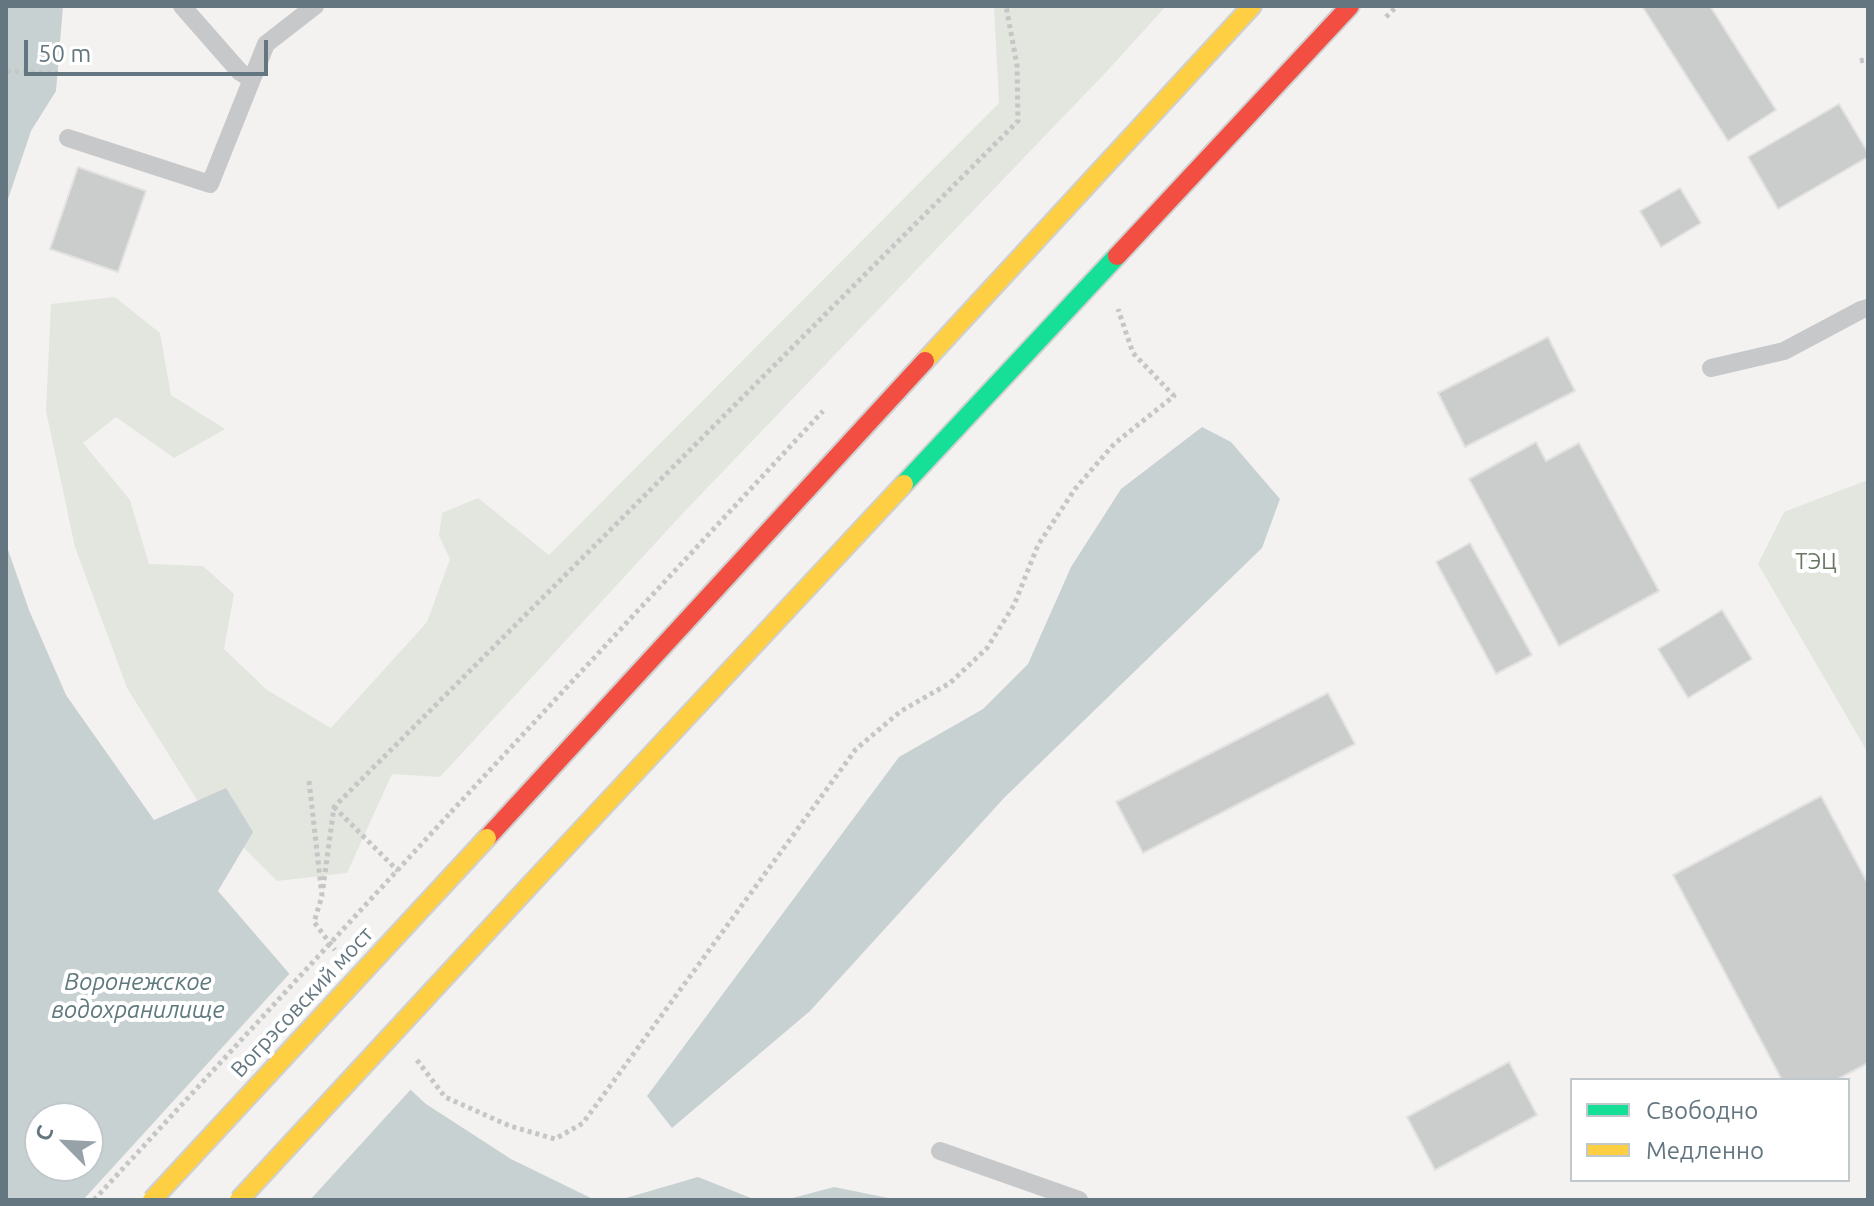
<!DOCTYPE html>
<html>
<head>
<meta charset="utf-8">
<style>
  body { margin:0 }
  #map { position:relative; width:1874px; height:1206px; overflow:hidden; background:#f3f2f1; font-family:Ubuntu,sans-serif }
  canvas { display:block }
  .frame { position:absolute; inset:0; border:8px solid #647680; pointer-events:none }
  .legend { position:absolute; left:1570px; top:1078px; width:280px; height:104px; box-sizing:border-box; background:#fff; border:2px solid #c1c8cc; margin:0; padding:10px 14px; list-style:none; font-size:24px; color:#647680 }
  .legend li { display:flex; align-items:center; gap:16px; height:40px }
  .legend b { width:40px; border:2px solid #c1c8cc }
  .north { position:absolute; left:24px; top:1102px; width:80px; height:80px; box-sizing:border-box; background:#fff; border:2px solid #c1c8cc; border-radius:50%; rotate:294deg; font-size:22px; font-weight:700; line-height:32px; text-align:center; color:#647680 }
  .north::after { content:''; display:block; margin:auto; width:28px; height:36px; background:#96a1a8; clip-path:polygon(50% 0,100% 100%,50% 72%,0 100%) }
  .scale { position:absolute; left:24px; top:40px; width:244px; height:36px; box-sizing:border-box; border:4px solid #647680; border-top:0; padding-left:10px; font-size:24px; line-height:28px; white-space:nowrap; color:#647680; -webkit-text-stroke:6px #fff; paint-order:stroke }
</style>
</head>
<body>
<div id="map">
<canvas width="1874" height="1206"></canvas>
<div class="frame"></div>
<ul class="legend">
<li><b style="height:10px;background:#16e098"></b>Свободно</li>
<li><b style="height:10px;background:#ffcf43"></b>Медленно</li>
</ul>
<div class="north">С</div>
<div class="scale">50 m</div>
</div>
<script>
const c = document.querySelector('canvas').getContext('2d');
c.lineJoin = 'round';
function fill(path, color) { c.fillStyle = color; c.fill(path, 'evenodd'); }
const toPath = rows => new Path2D(rows.map(r => 'M' + r).join(''));
function strokePath(path, color, width, dash) { c.strokeStyle = color; c.lineWidth = width; c.lineCap = dash ? 'butt' : 'round'; c.setLineDash(dash || []); c.stroke(path); }
function label(font, color, halo, rows, align = 'center') {
  c.font = font + ' Ubuntu,sans-serif'; c.lineWidth = 8; c.setLineDash([]); c.textBaseline = 'middle'; c.strokeStyle = halo; c.fillStyle = color; for (const [text, x, y, turn = 0] of rows) {
    c.save(); c.translate(x, y); c.rotate((+turn || 0) * Math.PI / 180); c.textAlign = isNaN(turn) ? turn : align; if (halo) c.strokeText(text, 0, 0); c.fillText(text, 0, 0); c.restore();
  }
}
fill(toPath([
  [994,6,1166,6,1110,68,685,511,440,777,392,774,347,873,277,881,199,803,127,688,75,547,46,411,51,304,115,297,160,333,171,395,225,429,174,458,116,417,83,443,130,500,149,564,203,566,234,594,224,649,267,690,331,728,427,622,450,559,439,536,442,513,478,498,549,555,999,103],
  [1868,480,1868,753,1758,564,1784,512]
]), '#e3e5df');
fill(toPath([
  [6,6,63,6,56,91,31,131,6,205],
  [1202,427,1231,442,1280,499,1262,548,1004,798,810,1011,672,1128,647,1096,899,757,983,709,1028,664,1071,567,1121,489],
  [6,544,29,610,66,695,154,820,226,788,253,832,218,891,306,993,426,1104,511,1159,595,1200,6,1200],
  [40,1118,88,1118,88,1166,40,1166],
  [698,1177,756,1200,619,1200],
  [834,1187,898,1200,785,1200]
]), '#c8d1d2');
fill(toPath([
  [292,971,309,990,413,1087,310,1200,83,1200]
]), '#f3f2f1');
const building = toPath([
  [1642,6,1710,6,1776,110,1728,141,1642,6],
  [1839,104,1868,153,1868,157,1778,209,1748,157,1839,104],
  [78,167,146,191,118,272,50,249,78,167],
  [1680,188,1701,223,1661,247,1640,211,1680,188],
  [1548,337,1575,391,1465,447,1438,393,1548,337],
  [1536,442,1546,461,1579,443,1659,591,1559,646,1469,479,1536,442],
  [1470,543,1532,655,1496,674,1436,562,1470,543],
  [1722,610,1752,659,1688,698,1658,649,1722,610],
  [1328,693,1355,744,1143,853,1116,802,1328,693],
  [1821,796,1868,884,1868,1063,1836,1080,1782,1080,1673,875,1821,796],
  [1509,1062,1537,1115,1435,1170,1407,1117,1509,1062]
]);
fill(building, '#cbcccc');
strokePath(building, '#e2e2e0', 2);
const fast = toPath([
  [904,484,1117,256]
]);
const slow = toPath([
  [925,361,1252,6],
  [532,883,904,484]
]);
const jam = toPath([
  [1117,256,1350,6],
  [487,838,925,361]
]);
strokePath(fast, '#cfd0d0', 22);
strokePath(slow, '#cfd0d0', 22);
strokePath(jam, '#cfd0d0', 22);
strokePath(toPath([
  [1386,17,1397,6],
  [1860,61,1868,59],
  [7,71,58,73],
  [309,781,322,896,314,922,335,950],
  [334,807,398,871],
  [451,812,823,411],
  [323,888,334,807,1018,121,1017,65,1006,6],
  [417,1060,445,1097,510,1126,555,1139,583,1123,856,749,901,711,950,683,987,648,1014,605,1038,545,1075,489,1114,444,1174,396,1133,353,1118,309]
]), '#c5c6c6', 5, [4, 4]);
strokePath(toPath([
  [182,6,240,72,251,79],
  [68,138,210,184,266,44,315,6],
  [1711,368,1784,351,1861,310,1868,308],
  [940,1151,1079,1200]
]), '#c7c8c9', 18);
strokePath(fast, '#16e098', 18);
strokePath(slow, '#ffcf43', 18);
strokePath(jam, '#f24e42', 18);
const slowBridge = toPath([
  [152,1200,487,838],
  [239,1200,532,883]
]);
strokePath(slowBridge, '#cfd0d0', 22, []);
strokePath(toPath([
  [94,1200,451,812]
]), '#c5c6c6', 5, [4, 4]);
strokePath(slowBridge, '#ffcf43', 18);
label('22px', '#697762', '#fff', [
  ["ТЭЦ",1816,562]
]);
label('22px', '#647680', '#fff', [
  ["Вогрэсовский мост",302,1002,-47]
]);
label('italic 24px', '#5f797d', '#fff', [
  ["Воронежское",138,982],
  ["водохранилище",138,1010]
]);
</script>
</body>
</html>
